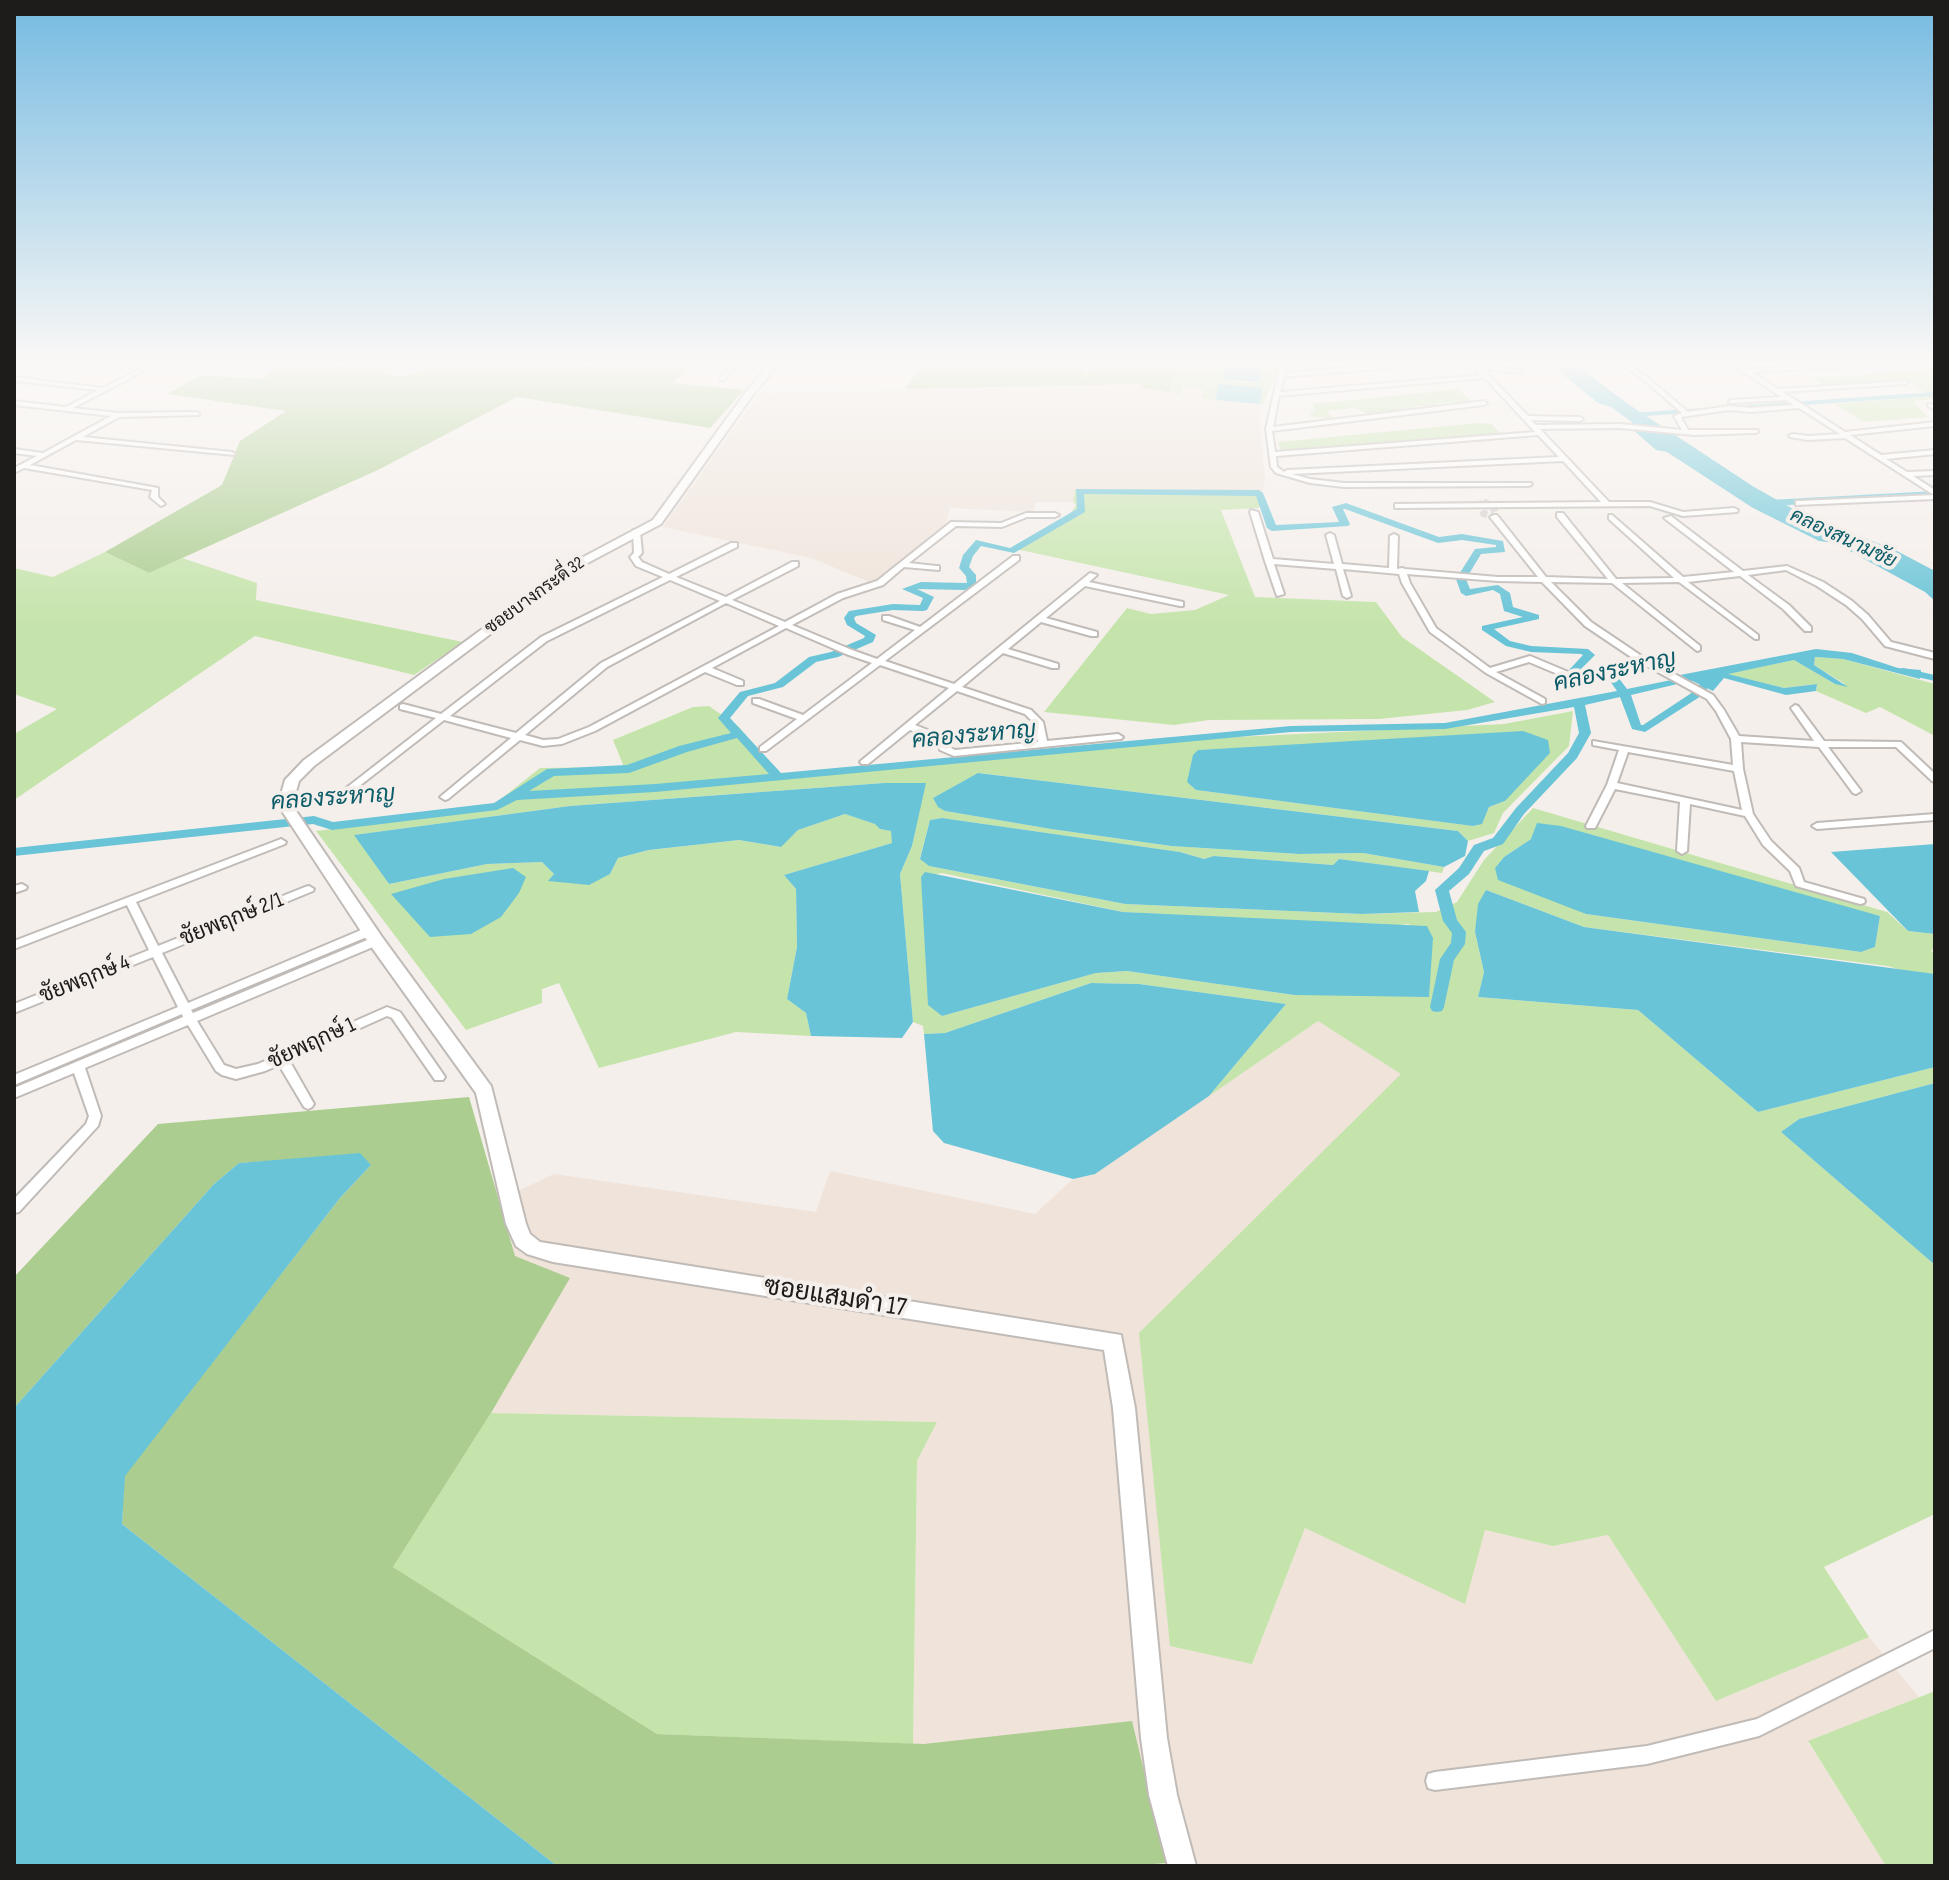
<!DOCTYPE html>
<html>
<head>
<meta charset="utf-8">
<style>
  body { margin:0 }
  #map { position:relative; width:1949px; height:1880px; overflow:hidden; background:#f5efeb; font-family:"Sofia Sans Condensed",sans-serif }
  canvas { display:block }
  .frame { position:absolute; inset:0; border:16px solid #1d1c1a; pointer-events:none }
</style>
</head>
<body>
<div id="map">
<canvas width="1949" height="1880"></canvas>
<div class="frame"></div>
</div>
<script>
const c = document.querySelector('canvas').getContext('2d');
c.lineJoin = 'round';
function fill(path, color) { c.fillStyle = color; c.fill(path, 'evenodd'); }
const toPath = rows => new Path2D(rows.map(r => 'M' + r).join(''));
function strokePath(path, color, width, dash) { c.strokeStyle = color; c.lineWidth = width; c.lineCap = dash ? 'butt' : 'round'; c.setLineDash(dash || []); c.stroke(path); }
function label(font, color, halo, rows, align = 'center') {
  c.font = font + ' "Sofia Sans Condensed",Sarabun,sans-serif'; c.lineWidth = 8; c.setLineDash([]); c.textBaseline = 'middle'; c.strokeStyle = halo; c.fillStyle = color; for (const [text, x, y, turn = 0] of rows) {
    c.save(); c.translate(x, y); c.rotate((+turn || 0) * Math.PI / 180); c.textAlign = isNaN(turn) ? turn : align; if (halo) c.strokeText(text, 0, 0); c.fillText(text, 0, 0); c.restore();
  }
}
fill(toPath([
  [1140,384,1145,388,1181,394,1182,386,1203,388,1203,398,1262,405,1260,420,1265,479,1262,492,1076,490,1073,502,1035,502,1034,512,950,508,946,523,874,584,811,558,663,527,759,393],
  [1318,1021,1402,1074,1139,1334,1252,1664,1305,1528,1465,1603,1484,1530,1553,1546,1608,1535,1716,1701,1869,1637,1919,1697,1808,1742,1886,1866,1167,1866,1166,1863,1129,1866,924,1744,913,1744,917,1461,937,1422,491,1413,569,1278,515,1256,499,1200,554,1174,816,1212,830,1171,1035,1214,1073,1179,1095,1173]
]), '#efe3da');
fill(toPath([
  [1180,361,1224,361,1222,373,1226,380,1246,383,1260,382,1262,361,1276,361,1277,373,1262,405,1259,404,1263,389,1218,384,1216,400,1202,398,1202,388,1183,386,1181,395,1168,392],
  [1935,369,1935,399,1914,401,1927,417,1864,422,1835,404,1930,396,1906,380,1825,386,1811,378],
  [1458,389,1473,402,1437,403,1436,407,1420,406,1370,415,1355,408,1326,411,1334,419,1326,421,1322,417,1313,417,1309,412,1315,411,1313,404],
  [1478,423,1492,424,1502,435,1300,450,1282,451,1278,445,1279,442],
  [1075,490,1262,492,1259,508,1221,510,1255,597,1376,602,1402,637,1495,702,1467,710,1379,719,1209,720,1174,725,1044,712,1127,608,1151,614,1195,610,1229,595,1011,548,1070,514,1076,505,1073,502],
  [105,552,149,573,182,558,257,583,256,600,463,642,414,675,255,636,14,800,14,734,57,709,14,694,14,568,53,577],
  [1815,657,1843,659,1935,684,1935,736,1880,707,1866,713,1816,691,1817,684,1784,688,1726,674,1794,660,1835,684,1845,684,1814,665],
  [709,706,739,727,778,773,777,779,1174,740,1504,724,1573,711,1569,746,1503,813,1494,833,1468,841,1458,831,979,773,933,798,945,811,1051,829,1171,846,1299,854,1363,853,1444,867,1442,873,1339,859,1333,865,1214,856,1204,859,1180,852,942,818,930,820,920,858,929,866,1125,904,1362,914,1436,912,1457,902,1484,860,1533,808,1887,912,1908,931,1935,934,1935,949,1931,950,1935,956,1935,974,1916,974,1887,966,1584,927,1486,890,1475,932,1484,972,1478,997,1638,1010,1758,1112,1935,1067,1935,1083,1799,1119,1781,1132,1935,1265,1935,1514,1824,1567,1869,1637,1716,1701,1608,1535,1553,1546,1485,1530,1465,1604,1305,1528,1252,1664,1170,1646,1139,1333,1401,1074,1318,1021,1209,1096,1286,1004,1139,984,1091,983,945,1033,924,1034,923,1026,913,1022,900,874,912,846,925,783,884,783,570,806,355,835,389,884,487,864,542,862,554,874,549,881,610,874,618,858,650,850,739,840,780,847,798,830,845,814,876,824,880,829,892,831,892,843,784,875,796,889,797,947,787,999,806,1013,811,1036,736,1032,599,1068,559,983,542,989,542,1003,466,1030,316,831,501,808,501,799,540,768,624,767,613,740,693,707],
  [1481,736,1505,801,1489,807,1482,823,1474,826,1196,790,1188,782,1199,750],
  [1531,839,1880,916,1875,947,1861,952,1586,914,1495,868,1504,857],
  [942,873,1123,912,1387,926,1410,924,1294,995,1127,971,1096,973,942,1016,921,877],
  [491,1413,937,1422,917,1461,913,1744,657,1734,393,1567],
  [1935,1691,1935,1866,1886,1866,1808,1741]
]), '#c5e4ab');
fill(toPath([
  [280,361,313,361,344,367,364,361,399,364,383,373,401,376,420,372,439,361,555,361,606,369,614,361,651,366,658,361,698,361,672,383,744,390,710,428,517,397,380,469,149,573,105,552,222,485,240,441,286,411,167,394,201,375,263,379],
  [925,361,1090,361,1077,370,1088,370,1083,380,1096,363,1091,361,1180,361,1168,392,1145,388,1140,384,905,389],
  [469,1097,515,1256,570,1278,491,1413,393,1567,657,1734,924,1744,1132,1721,1166,1863,1129,1866,557,1866,122,1524,124,1476,340,1198,371,1165,299,1159,239,1163,214,1184,14,1408,14,1277,158,1124]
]), '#abcd8f');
fill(toPath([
  [1224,361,1262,361,1260,382,1226,380,1222,373],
  [1546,361,1571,361,1628,404,1754,487,1797,511,1895,550,1935,571,1935,601,1925,592,1835,543,1819,541,1753,508,1667,452,1656,450,1632,429,1632,422,1611,407,1598,403],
  [1218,384,1263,388,1259,404,1216,400],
  [1816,649,1852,653,1898,668,1921,670,1920,679,1843,659,1815,657,1814,665,1848,687,1835,684,1794,660,1728,674,1784,688,1817,684,1816,691,1786,695,1724,678,1713,691,1680,675],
  [1523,731,1548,740,1550,753,1505,801,1489,807,1482,824,1473,826,1196,790,1187,782,1193,755,1198,750],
  [978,773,1458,831,1468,841,1465,856,1444,867,1363,853,1299,854,1171,846,1051,829,945,811,938,807,933,798],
  [884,783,926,783,912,846,900,874,913,1022,902,1038,811,1036,806,1013,787,999,797,947,796,889,784,875,892,843,891,831,880,829,875,824,845,814,798,830,781,847,739,840,649,850,618,858,610,874,589,885,548,881,554,874,542,862,487,864,389,884,354,835,570,806],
  [942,818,1180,852,1204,859,1214,856,1333,865,1339,859,1429,871,1426,881,1415,891,1419,912,1362,914,1125,904,929,866,920,859,930,820],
  [1537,823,1561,826,1880,916,1875,947,1861,952,1586,914,1498,880,1495,868,1504,857,1531,839],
  [1935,844,1935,934,1908,931,1831,852],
  [513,868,526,877,519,893,501,917,471,934,430,937,391,894,444,879],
  [925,872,1123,912,1427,926,1433,938,1429,997,1294,995,1127,971,1096,973,942,1016,928,1005,921,877],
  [1486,890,1584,927,1935,974,1935,1067,1758,1112,1638,1010,1478,997,1484,972,1475,932,1478,904],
  [1091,983,1139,984,1286,1004,1209,1096,1095,1174,1073,1179,944,1143,933,1131,924,1034,945,1033],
  [1935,1083,1935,1265,1781,1132,1799,1119],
  [360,1153,371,1165,340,1198,125,1476,122,1524,557,1866,14,1866,14,1408,214,1184,239,1163]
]), '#69c4d7');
fill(toPath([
  [1935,392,1935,396,1631,417,1627,415,1631,413,1935,392],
  [1076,489,1259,490,1263,493,1276,525,1339,522,1332,507,1346,503,1439,537,1462,534,1503,541,1505,552,1481,554,1466,579,1470,589,1498,585,1510,593,1513,607,1539,615,1539,619,1494,629,1510,641,1531,646,1588,649,1595,655,1582,668,1618,677,1627,689,1711,672,1711,676,1631,695,1641,725,1643,725,1690,694,1705,679,1709,678,1715,681,1698,698,1645,732,1632,729,1620,697,1585,705,1591,733,1577,758,1524,814,1503,844,1484,851,1469,874,1449,891,1457,920,1466,932,1465,944,1454,960,1444,1007,1442,1011,1437,1012,1432,1011,1430,1007,1440,959,1451,943,1452,933,1443,921,1435,890,1459,868,1474,845,1493,838,1516,808,1568,753,1579,733,1574,707,1445,729,1291,732,655,792,517,800,497,810,332,830,313,824,14,856,14,848,314,816,333,822,494,803,547,769,627,765,679,746,731,733,718,718,740,692,775,683,809,657,831,652,864,638,865,636,847,625,844,618,849,611,893,604,920,605,923,598,902,589,921,582,967,583,966,576,959,568,963,555,976,540,1010,548,1077,509,1076,489],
  [1084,494,1256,496,1267,528,1272,531,1348,526,1350,524,1343,509,1345,509,1438,543,1462,540,1496,545,1496,547,1475,549,1456,579,1461,593,1466,596,1493,590,1500,594,1504,611,1523,617,1482,626,1482,630,1506,646,1531,652,1581,654,1583,655,1569,670,1570,672,1610,681,1617,691,1445,723,1291,726,781,773,730,718,748,696,783,687,816,662,838,657,873,642,876,635,856,623,854,618,856,616,893,610,923,611,927,610,934,597,917,589,965,590,976,586,976,575,969,567,973,556,981,546,1014,553,1085,512,1084,494],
  [737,738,769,774,655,784,529,791,554,776,629,773,687,752,737,738],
  [1935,491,1935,497,1769,506,1764,503,1769,500,1935,491],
  [1903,668,1935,675,1935,681,1899,673,1898,671,1903,668]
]), '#69c4d7');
strokePath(toPath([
  [1483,502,1492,505,1496,514,1494,517,1484,514,1480,505,1483,502]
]), '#d5cfcc', 7, [7, 3]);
const street = toPath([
  [156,361,163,361,73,408,118,413,197,412,199,413,199,415,119,417,83,437,232,452,235,454,234,455,76,440,30,465,158,488,158,497,165,504,161,506,150,497,152,490,24,468,14,473,14,468,37,456,14,453,14,449,43,453,111,416,14,405,14,401,66,407,98,390,14,381,14,377,103,388,156,361],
  [627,361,634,361,629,365,625,365,627,361],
  [736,361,742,361,724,380,720,380,720,378,736,361],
  [1281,361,1287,361,1284,373,1388,364,1391,366,1388,368,1284,377,1280,392,1481,375,1469,361,1475,361,1479,365,1522,370,1523,371,1520,373,1483,369,1528,416,1580,417,1583,419,1580,421,1531,420,1536,425,1620,424,1682,430,1674,416,1682,413,1644,380,1616,361,1623,361,1648,378,1688,412,1729,406,1751,408,1794,405,1786,400,1729,403,1729,401,1731,400,1781,397,1727,361,1734,361,1747,369,1889,361,1922,361,1919,363,1752,372,1778,389,1907,381,1908,382,1905,384,1783,392,1845,432,1935,422,1935,426,1850,435,1881,455,1935,450,1935,454,1886,459,1907,472,1935,471,1935,475,1913,476,1935,490,1935,499,1796,505,1796,501,1799,501,1934,495,1845,438,1808,440,1790,437,1789,436,1792,434,1808,436,1840,434,1799,408,1751,412,1729,410,1681,417,1688,430,1758,430,1758,432,1756,433,1694,435,1620,428,1540,429,1609,502,1650,502,1683,512,1734,508,1738,510,1737,512,1683,516,1650,506,1398,508,1395,508,1395,504,1601,502,1563,461,1292,474,1310,479,1344,483,1531,483,1532,484,1529,486,1344,487,1310,483,1276,473,1271,467,1266,429,1281,361],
  [1485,378,1535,432,1275,452,1272,431,1484,405,1487,403,1484,401,1273,427,1279,396,1485,378],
  [1538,435,1559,457,1287,470,1284,472,1277,467,1276,456,1538,435],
  [1685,361,1727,361,1724,363,1655,366,1652,364,1655,362,1685,361],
  [1928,404,1935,405,1935,410,1928,406,1928,404],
  [1251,510,1258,512,1273,559,1334,564,1326,535,1330,533,1334,535,1342,564,1389,568,1390,536,1394,534,1398,536,1397,569,1402,568,1405,569,1498,577,1538,577,1490,517,1494,515,1497,515,1546,577,1608,579,1557,517,1557,513,1563,513,1616,579,1674,578,1609,519,1609,515,1612,515,1683,577,1734,572,1664,518,1671,516,1743,571,1787,566,1823,582,1852,601,1868,615,1891,642,1935,653,1935,659,1885,646,1862,619,1846,605,1817,586,1786,570,1748,575,1789,605,1811,627,1811,631,1805,631,1783,609,1740,576,1688,582,1758,635,1758,639,1755,639,1679,582,1622,583,1700,646,1700,650,1697,651,1612,583,1551,582,1591,622,1640,655,1713,695,1724,710,1739,736,1814,741,1791,708,1795,705,1798,706,1824,741,1901,742,1935,774,1935,782,1932,781,1896,747,1828,747,1861,791,1856,794,1853,793,1819,747,1741,742,1743,769,1753,814,1771,841,1799,868,1804,882,1864,899,1865,901,1864,903,1860,904,1796,886,1790,871,1763,845,1745,816,1690,804,1687,851,1682,854,1677,851,1680,802,1615,789,1595,828,1587,828,1586,826,1607,785,1619,750,1593,745,1593,741,1733,765,1731,739,1716,711,1707,699,1634,659,1585,626,1542,582,1498,581,1407,574,1410,583,1436,628,1490,668,1530,656,1573,674,1573,678,1567,678,1529,662,1496,672,1545,699,1545,703,1542,704,1486,673,1430,632,1402,583,1399,574,1343,569,1351,596,1347,598,1343,596,1336,569,1274,564,1284,594,1277,596,1265,561,1250,512,1251,510],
  [1628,752,1734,771,1742,810,1617,783,1628,752],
  [1026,513,1055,513,1059,515,1055,517,1027,517,1002,527,956,526,909,563,936,566,939,566,939,570,904,567,883,585,843,598,792,625,852,650,877,659,915,630,883,620,883,616,889,616,920,627,1013,556,1019,556,1019,560,885,661,954,684,1090,573,1097,575,1089,582,1183,602,1183,606,1180,606,1085,586,1046,618,1097,632,1097,636,1091,636,1041,622,1008,649,1058,664,1058,668,1052,668,1003,653,962,687,1031,710,1043,722,1047,741,1118,734,1123,737,1121,739,954,756,940,750,936,740,910,730,868,764,862,764,860,762,862,760,949,688,880,665,766,751,760,751,760,747,797,719,753,703,753,699,759,699,803,715,872,663,846,654,786,628,712,668,743,681,743,685,737,685,705,672,595,731,562,744,543,746,520,740,448,799,445,800,440,797,511,738,444,720,335,805,329,805,327,803,436,718,400,709,400,705,403,704,441,714,541,637,663,577,636,566,630,557,634,553,633,530,640,532,642,553,638,557,642,562,669,574,731,543,737,543,737,547,676,577,726,597,792,562,798,562,798,566,732,600,785,622,837,594,877,581,951,522,1001,523,1026,513],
  [670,580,720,601,601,663,516,733,450,716,547,641,670,580],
  [726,603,779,626,589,727,558,739,543,740,525,735,607,667,726,603],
  [957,691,1025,714,1034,723,1038,742,955,750,947,746,943,736,915,725,957,691],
  [1935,814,1935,820,1817,829,1812,826,1817,823,1935,814],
  [281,839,286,842,285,844,136,902,158,946,305,887,309,886,314,889,313,891,162,953,188,1003,366,928,374,928,375,931,374,934,191,1010,193,1013,372,938,376,937,382,941,380,944,197,1021,224,1065,236,1069,258,1064,387,1007,400,1012,443,1074,445,1077,443,1080,435,1080,392,1018,387,1016,289,1060,314,1104,312,1107,308,1109,304,1107,279,1065,265,1071,236,1079,222,1075,216,1071,188,1025,85,1068,101,1116,98,1126,19,1212,14,1213,14,1199,86,1124,89,1116,74,1073,14,1098,14,1088,183,1017,182,1014,14,1085,14,1075,178,1007,153,957,14,1013,14,1004,149,950,127,905,14,949,14,941,281,839],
  [22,884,27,887,26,889,14,893,14,886,22,884],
  [1935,1630,1935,1648,1759,1736,1647,1764,1435,1790,1428,1788,1426,1781,1428,1774,1435,1772,1647,1746,1757,1719,1935,1630]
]);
const secondary = toPath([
  [772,361,781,361,752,396,661,524,580,567,314,766,299,781,292,805,382,937,491,1086,526,1224,530,1234,540,1242,1121,1335,1135,1408,1167,1738,1177,1795,1196,1866,1168,1866,1149,1795,1141,1738,1113,1408,1104,1350,553,1262,527,1254,516,1246,506,1224,476,1093,370,945,278,805,285,780,304,760,572,563,653,520,746,392,772,361]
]);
strokePath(street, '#c0bbb7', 4);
strokePath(secondary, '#c0bbb7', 4);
fill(street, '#fff');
fill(secondary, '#fff');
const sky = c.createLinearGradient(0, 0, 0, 624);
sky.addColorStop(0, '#75bae1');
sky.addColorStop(0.58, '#faf8f6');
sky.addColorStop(1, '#faf8f600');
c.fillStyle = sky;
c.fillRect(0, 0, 1949, 624);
label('18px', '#1d1c1a', '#f5efeb', [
  ["ซอยบางกระดี่ 32",535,596,-36]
]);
label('italic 20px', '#0c5c69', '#f5efeb', [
  ["คลองสนามชัย",1843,539,25]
]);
label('22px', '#1d1c1a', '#f5efeb', [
  ["ชัยพฤกษ์ 2/1",232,920,-22],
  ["ชัยพฤกษ์ 4",85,980,-22],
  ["ชัยพฤกษ์ 1",312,1044,-25]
]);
label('italic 24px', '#0c5c69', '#f5efeb', [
  ["คลองระหาญ",1615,672,-12],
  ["คลองระหาญ",974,736,-5],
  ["คลองระหาญ",333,799,-4]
]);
label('26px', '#1d1c1a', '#f5efeb', [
  ["ซอยแสมดำ 17",835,1298,9]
]);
</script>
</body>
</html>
